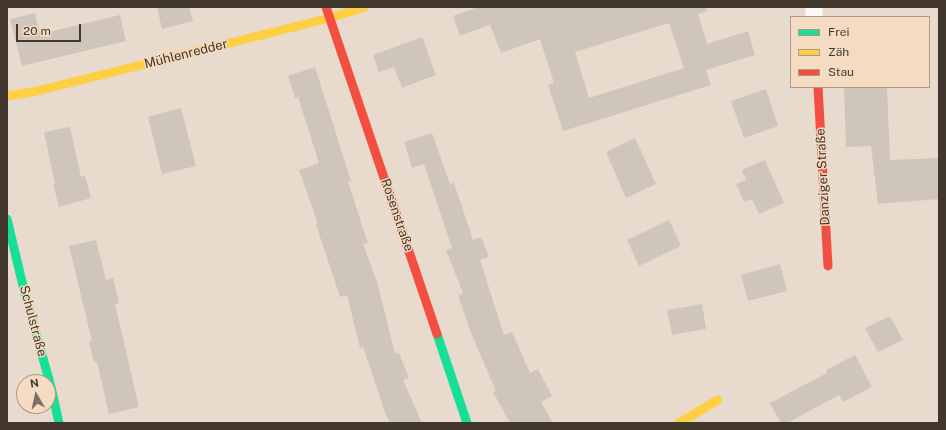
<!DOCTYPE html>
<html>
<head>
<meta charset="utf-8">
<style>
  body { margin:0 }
  #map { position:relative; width:946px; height:430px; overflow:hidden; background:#e8dbcd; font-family:"Public Sans",sans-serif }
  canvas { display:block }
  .frame { position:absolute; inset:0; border:8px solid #41372d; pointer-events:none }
  .legend { position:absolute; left:790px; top:16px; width:140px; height:72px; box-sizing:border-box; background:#f4dbc1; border:1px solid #ac9986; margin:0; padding:5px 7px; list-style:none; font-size:12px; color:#41372d }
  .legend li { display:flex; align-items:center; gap:8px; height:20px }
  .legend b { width:20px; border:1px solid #ac9986 }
  .north { position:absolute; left:16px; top:374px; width:40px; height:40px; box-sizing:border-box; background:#f4dbc1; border:1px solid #ac9986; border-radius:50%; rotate:351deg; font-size:11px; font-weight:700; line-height:16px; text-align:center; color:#41372d }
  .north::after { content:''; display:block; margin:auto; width:14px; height:18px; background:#7b7065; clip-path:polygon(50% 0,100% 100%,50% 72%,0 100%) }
  .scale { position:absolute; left:16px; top:24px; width:65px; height:18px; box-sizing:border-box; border:2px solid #41372d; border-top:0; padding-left:5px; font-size:12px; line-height:14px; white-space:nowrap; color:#41372d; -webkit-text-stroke:3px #f4dbc1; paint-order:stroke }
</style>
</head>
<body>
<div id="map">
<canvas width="946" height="430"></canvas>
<div class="frame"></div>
<ul class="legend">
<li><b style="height:5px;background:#16e098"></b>Frei</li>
<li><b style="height:5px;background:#ffcf43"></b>Zäh</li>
<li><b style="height:5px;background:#f24e42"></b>Stau</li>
</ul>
<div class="north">N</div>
<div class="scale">20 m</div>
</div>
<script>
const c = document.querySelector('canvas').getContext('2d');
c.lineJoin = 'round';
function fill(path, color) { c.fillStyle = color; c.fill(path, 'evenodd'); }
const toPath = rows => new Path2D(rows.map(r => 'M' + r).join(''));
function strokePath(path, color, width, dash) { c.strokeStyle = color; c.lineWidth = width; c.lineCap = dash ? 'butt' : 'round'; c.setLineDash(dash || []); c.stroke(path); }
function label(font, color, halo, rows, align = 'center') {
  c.font = font + ' "Public Sans",sans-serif'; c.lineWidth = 3; c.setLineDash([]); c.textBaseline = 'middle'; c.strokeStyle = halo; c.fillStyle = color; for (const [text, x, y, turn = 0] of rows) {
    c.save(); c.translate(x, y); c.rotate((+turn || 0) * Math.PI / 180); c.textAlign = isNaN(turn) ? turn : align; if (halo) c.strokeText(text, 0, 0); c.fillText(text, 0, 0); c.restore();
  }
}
fill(toPath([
  [157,7,189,7,193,21,162,29],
  [478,7,706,7,707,11,698,14,707,44,748,31,755,55,706,70,711,85,563,131,548,85,554,83,540,39,501,53,490,25,460,36,453,16],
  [669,23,684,68,589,98,575,52],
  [35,13,40,34,120,15,126,41,22,66,10,19],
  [422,37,436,75,402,88,394,67,379,72,373,55],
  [315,67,351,181,348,182,368,243,363,244,378,285,395,354,399,353,409,378,403,380,422,423,390,423,385,412,363,347,360,348,347,295,340,297,316,225,318,224,299,170,319,163,298,97,295,98,288,76],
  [844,87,887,87,890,160,939,158,939,199,878,204,871,146,846,147],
  [766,89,778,126,744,138,731,101],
  [181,108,196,166,162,174,148,117],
  [70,127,81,177,85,176,91,198,59,207,53,184,55,184,44,132],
  [432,133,450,184,454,183,473,240,481,237,489,257,480,260,504,335,512,332,530,373,538,369,552,396,541,402,553,423,510,423,493,392,496,391,471,333,458,295,463,293,446,250,452,248,424,164,412,168,404,142],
  [635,138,656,184,626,198,606,152],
  [765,160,784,203,759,214,752,199,744,202,736,184,746,180,742,170],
  [669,220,681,246,639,266,627,240],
  [96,240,106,280,113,278,119,303,115,304,139,407,109,414,97,362,94,362,89,341,92,341,69,246],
  [780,264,787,291,748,301,741,275],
  [702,304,706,329,672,335,667,310],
  [890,316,903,340,878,352,865,328],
  [855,355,872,387,843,402,839,395,787,423,781,423,770,403,827,373,826,370]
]), '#cfc5ba');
strokePath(toPath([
  [814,7,814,17]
]), '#fcfaf8', 17);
strokePath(toPath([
  [7,219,24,290,51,387,59,423],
  [437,334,467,423]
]), '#16e098', 9);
strokePath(toPath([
  [7,96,37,91,330,18,364,7],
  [679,423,718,400]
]), '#ffcf43', 9);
strokePath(toPath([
  [326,7,437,334],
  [818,87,828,266]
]), '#f24e42', 9);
label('13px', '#41372d', '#f4dbc1', [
  ["Mühlenredder",186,54,-14],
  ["Danziger Straße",823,177,-93],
  ["Rosenstraße",397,215,71],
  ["Schulstraße",33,321,75]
]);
</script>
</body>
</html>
